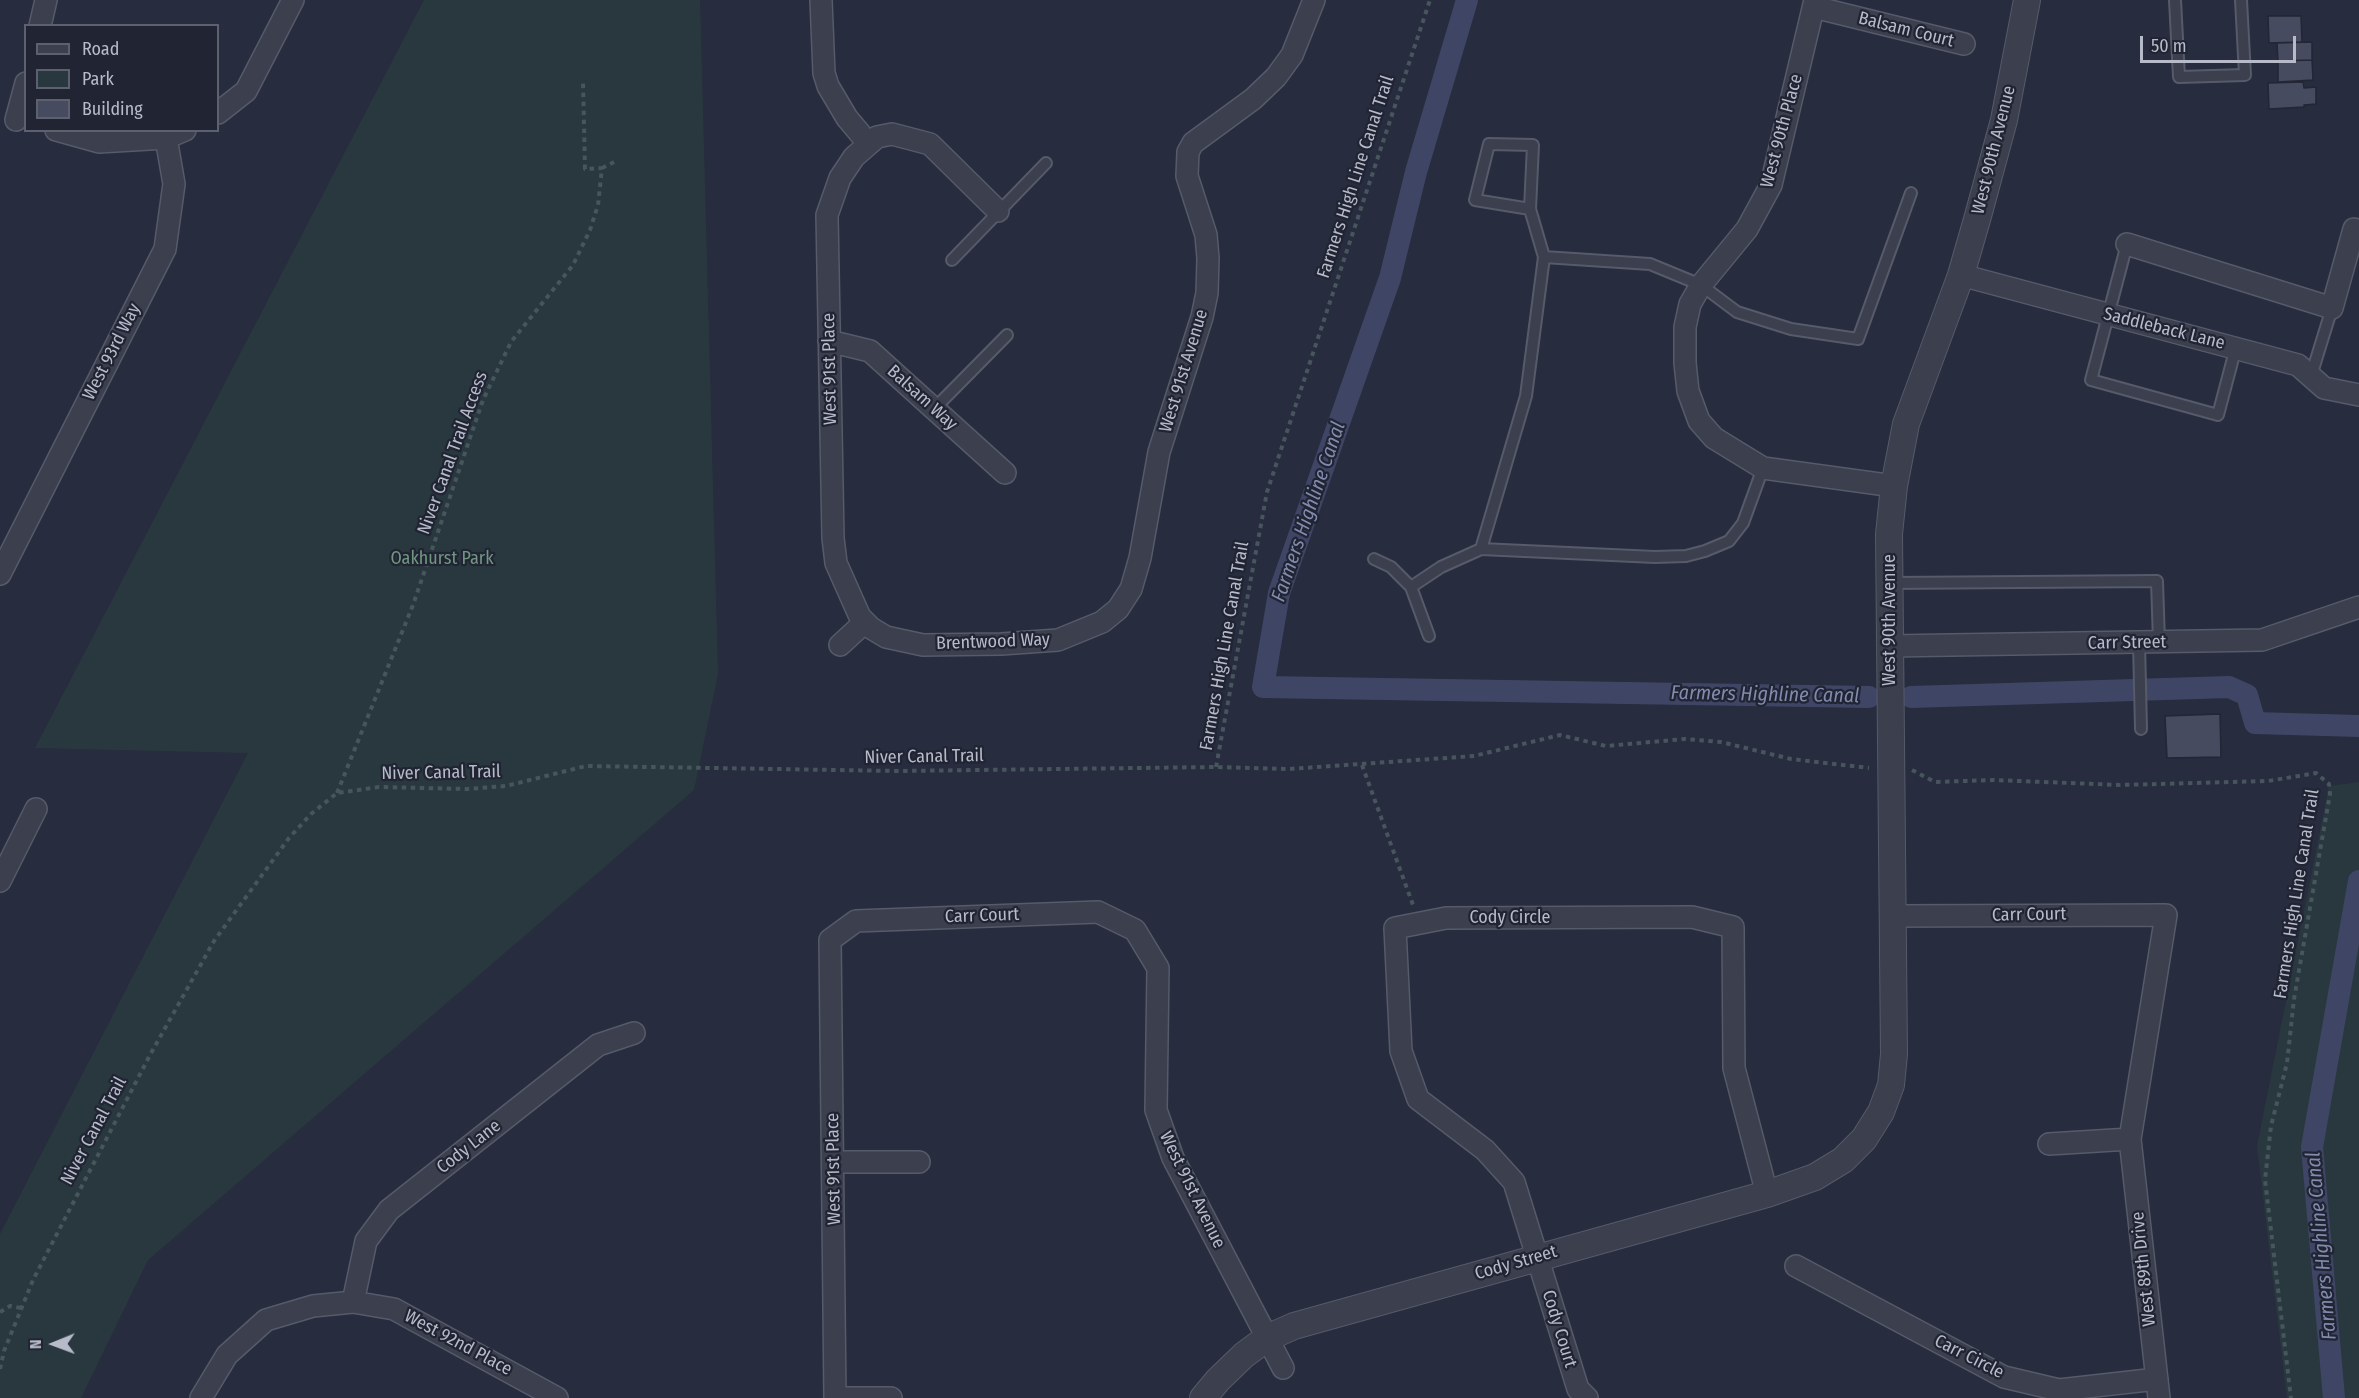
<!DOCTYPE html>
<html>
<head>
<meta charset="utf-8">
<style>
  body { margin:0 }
  #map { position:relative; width:2359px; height:1398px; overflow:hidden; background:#272c3e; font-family:"Fira Sans Condensed",sans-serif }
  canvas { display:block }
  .legend { position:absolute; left:24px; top:24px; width:195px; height:108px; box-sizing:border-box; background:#202433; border:2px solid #5c606f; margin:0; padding:8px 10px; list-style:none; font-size:18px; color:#b7bac9 }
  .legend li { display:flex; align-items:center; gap:12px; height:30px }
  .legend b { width:30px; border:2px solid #5c606f }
  .north { position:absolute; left:24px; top:1314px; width:60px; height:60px; -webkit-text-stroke:4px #202433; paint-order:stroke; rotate:269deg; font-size:16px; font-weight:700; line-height:24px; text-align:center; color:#b7bac9 }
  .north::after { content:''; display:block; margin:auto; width:21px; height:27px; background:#b7bac9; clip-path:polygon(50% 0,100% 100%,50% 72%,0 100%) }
  .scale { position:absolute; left:2140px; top:36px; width:156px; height:27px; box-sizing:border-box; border:3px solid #b7bac9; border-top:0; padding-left:8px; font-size:18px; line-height:21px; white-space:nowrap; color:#b7bac9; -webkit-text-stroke:4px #202433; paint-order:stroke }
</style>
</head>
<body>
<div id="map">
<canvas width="2359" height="1398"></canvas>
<ul class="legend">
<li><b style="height:8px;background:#3b3f4e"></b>Road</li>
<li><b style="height:16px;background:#29383f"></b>Park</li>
<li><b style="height:16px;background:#474b5f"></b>Building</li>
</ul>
<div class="north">N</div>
<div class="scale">50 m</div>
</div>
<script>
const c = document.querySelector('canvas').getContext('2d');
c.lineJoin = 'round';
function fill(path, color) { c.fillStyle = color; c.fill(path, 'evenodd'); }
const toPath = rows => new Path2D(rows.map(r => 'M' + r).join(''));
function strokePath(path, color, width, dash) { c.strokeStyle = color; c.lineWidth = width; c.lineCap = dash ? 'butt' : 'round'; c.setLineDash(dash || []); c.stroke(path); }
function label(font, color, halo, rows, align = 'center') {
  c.font = font + ' "Fira Sans Condensed",sans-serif'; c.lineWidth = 4.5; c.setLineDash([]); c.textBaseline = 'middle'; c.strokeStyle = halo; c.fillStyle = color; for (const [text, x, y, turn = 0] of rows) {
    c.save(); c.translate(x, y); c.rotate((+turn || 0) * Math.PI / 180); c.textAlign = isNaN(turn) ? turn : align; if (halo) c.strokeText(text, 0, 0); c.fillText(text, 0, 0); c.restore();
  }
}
fill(toPath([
  [424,0,700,0,718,674,694,790,148,1260,81,1398,0,1398,0,1234,248,753,35,748],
  [2359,782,2359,1398,2287,1398,2257,1146,2329,786]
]), '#29383f');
strokePath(toPath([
  [1467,0,1416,172,1390,278,1279,593,1263,687,1869,697],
  [1911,697,2229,687,2247,695,2255,723,2359,726],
  [2334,1398,2312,1147,2359,881]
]), '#3f4665', 22);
const building = toPath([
  [2268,16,2301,16,2302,42,2269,43,2268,16],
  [2312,42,2312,60,2278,61,2277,43,2312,42],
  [2312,60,2313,80,2278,82,2278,61,2312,60],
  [2303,82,2304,88,2316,87,2316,104,2304,105,2304,107,2269,109,2268,83,2303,82],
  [2220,714,2221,757,2167,758,2165,716,2220,714]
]);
fill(building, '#474b5f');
strokePath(building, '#222635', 1.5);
const service = toPath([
  [2175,0,2179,77,2245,75,2241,0],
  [2127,244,2091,380,2218,415,2236,347],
  [1544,257,1650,264,1701,285,1737,312,1791,329,1858,339,1911,193],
  [952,260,1046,163],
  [2311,376,2332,308],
  [935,408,1007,335],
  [1481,549,1526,396,1544,257,1530,209,1533,145,1489,144,1475,200,1530,209],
  [1374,559,1391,567,1411,587,1429,636],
  [1889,583,2157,581,2159,642],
  [1411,587,1441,567,1481,549,1655,557,1686,556,1705,551,1729,541,1743,523,1763,468],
  [2139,643,2141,729]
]);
const minor = toPath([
  [821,0,824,73,828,86,847,118,868,143],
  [1815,0,1771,185,1747,229,1701,285,1690,304,1685,327,1685,363,1688,391,1699,421,1714,438,1763,468,1894,486],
  [1814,7,1964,44],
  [40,26,46,0],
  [218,113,246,91,293,0],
  [16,120,26,83],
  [56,130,99,142,166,138,185,130],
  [998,211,930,144,892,134,877,137,854,157,840,178,827,215,833,538,836,563,860,617,871,628,886,637,923,645,1001,644,1058,640,1102,622,1118,609,1131,589,1140,558,1159,452,1202,317,1207,293,1208,258,1206,235,1187,176,1188,152,1193,143,1253,99,1276,77,1292,55,1314,0],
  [2127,244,2332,308,2354,229,2359,231],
  [1961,275,2298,365,2324,388,2359,395],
  [829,341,870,351,1005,473],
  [0,574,165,249,174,184,166,138],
  [840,645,865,622],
  [1889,646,2262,640,2359,607],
  [0,881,36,809],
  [1893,916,2166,915,2130,1139,2159,1398],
  [2049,1144,2130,1139],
  [834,1162,919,1162],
  [1796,1266,2004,1377,2059,1390,2157,1379],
  [353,1302,366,1241,389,1210,598,1045,634,1033],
  [201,1398,227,1355,266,1320,313,1306,353,1302,394,1309,557,1398],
  [835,1398,830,940,856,921,1098,912,1135,930,1158,968,1156,1110,1173,1158,1283,1368],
  [835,1398,891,1398],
  [1587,1398,1578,1389,1514,1182,1485,1150,1418,1099,1401,1051,1395,928,1446,918,1692,917,1733,927,1734,1068,1767,1194]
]);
const tertiary = toPath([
  [1203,1398,1218,1380,1244,1355,1267,1338,1294,1326,1767,1194,1815,1177,1843,1160,1864,1139,1881,1112,1891,1085,1894,1054,1889,534,1894,486,1906,424,1961,275,1978,216,2004,120,2027,0]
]);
strokePath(service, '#565a69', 14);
strokePath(minor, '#565a69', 24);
strokePath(tertiary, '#565a69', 28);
strokePath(toPath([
  [602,168,618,160],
  [1362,765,1413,905],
  [1216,767,1267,492,1430,0],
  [1912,770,1935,782,1994,780,2120,785,2268,781,2316,773,2329,784,2330,794,2294,999,2287,1063,2271,1126,2265,1180,2291,1398],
  [337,793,413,605,483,400,511,342,573,265,590,230,598,205,602,168,585,169,583,81],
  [0,1312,10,1306,21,1308],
  [0,1369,4,1351,33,1280,150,1055,214,941,289,838,311,814,337,793,379,787,467,789,506,786,586,766,899,771,1216,767,1289,769,1474,756,1560,735,1606,746,1685,739,1721,742,1791,759,1869,768]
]), '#47555c', 4, [4.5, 4.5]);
strokePath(service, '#3b3f4e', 10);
strokePath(minor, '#3b3f4e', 21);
strokePath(tertiary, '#3b3f4e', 26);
label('18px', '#b7bac9', '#202433', [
  ["Balsam Court",1906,30,14],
  ["West 90th Place",1782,131,-75],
  ["West 90th Avenue",1994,150,-76],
  ["Farmers High Line Canal Trail",1356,177,-72],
  ["Saddleback Lane",2164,329,14],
  ["West 93rd Way",112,352,-63],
  ["West 91st Place",830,369,-91],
  ["West 91st Avenue",1184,371,-73],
  ["Balsam Way",922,398,42],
  ["Niver Canal Trail Access",453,453,-70],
  ["West 90th Avenue",1890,620,-90],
  ["Brentwood Way",993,642,-2],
  ["Carr Street",2127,643,-1],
  ["Farmers High Line Canal Trail",1225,646,-80],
  ["Niver Canal Trail",924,757,-1],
  ["Niver Canal Trail",441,773,-1],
  ["Farmers High Line Canal Trail",2297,894,-81],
  ["Carr Court",2029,915,-1],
  ["Carr Court",982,916,-2],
  ["Cody Circle",1510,918],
  ["Niver Canal Trail",94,1131,-62],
  ["Cody Lane",469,1147,-38],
  ["West 91st Place",834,1169,-91],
  ["West 91st Avenue",1192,1190,64],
  ["Cody Street",1516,1263,-16],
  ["West 89th Drive",2144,1269,-96],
  ["Cody Court",1559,1329,73],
  ["West 92nd Place",458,1343,28],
  ["Carr Circle",1969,1357,27]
]);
label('18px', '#719782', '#202433', [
  ["Oakhurst Park",442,559]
]);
label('italic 20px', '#828bad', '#202433', [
  ["Farmers Highline Canal",1309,512,-71],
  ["Farmers Highline Canal",1765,695,1],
  ["Farmers Highline Canal",2322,1246,-95]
]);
</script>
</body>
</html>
